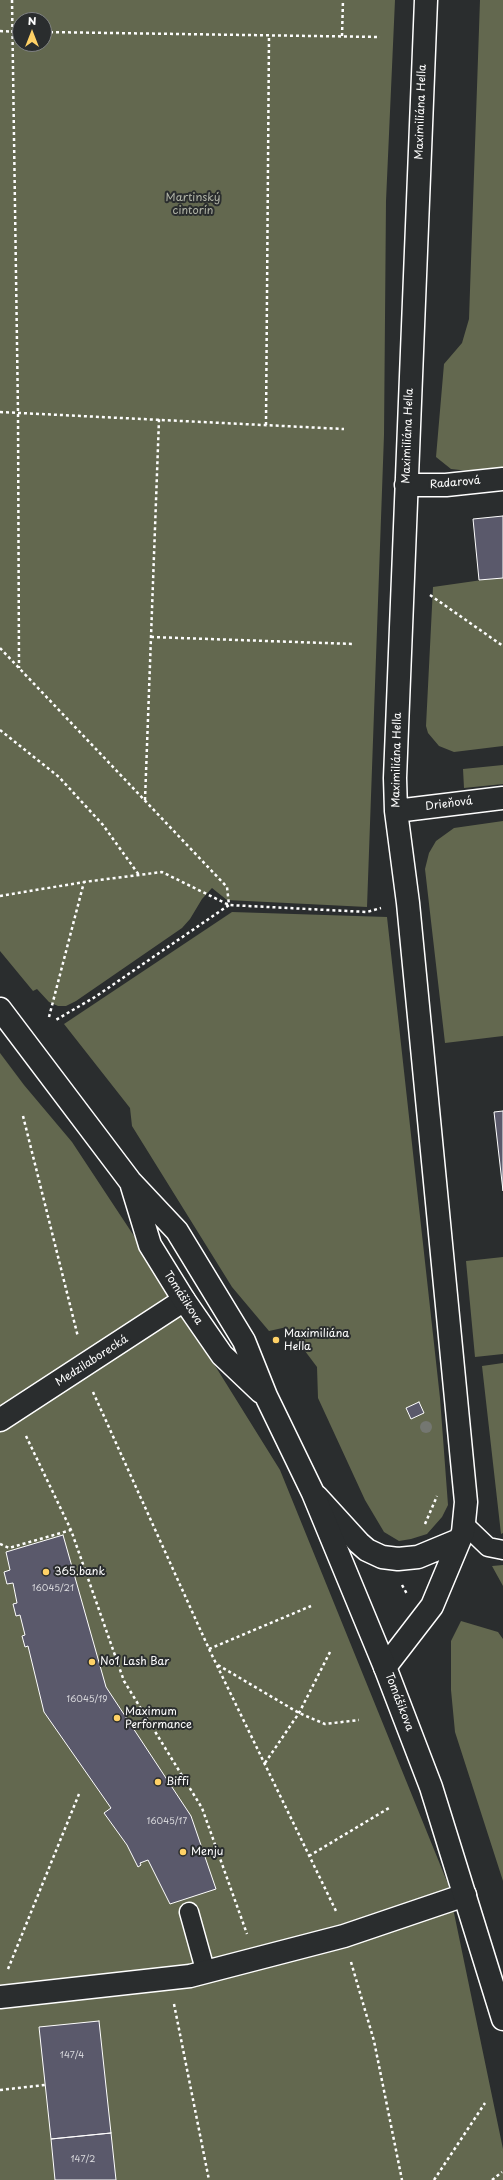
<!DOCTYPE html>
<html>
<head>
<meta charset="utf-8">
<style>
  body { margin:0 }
  #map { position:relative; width:503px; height:2180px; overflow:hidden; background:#2a2d2e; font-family:"Playpen Sans",sans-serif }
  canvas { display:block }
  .north { position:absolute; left:12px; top:12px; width:40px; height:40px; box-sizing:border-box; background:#2a2d2e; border:1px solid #7f8182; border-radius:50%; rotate:0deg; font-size:11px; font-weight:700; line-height:16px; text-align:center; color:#fff }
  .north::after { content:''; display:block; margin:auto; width:14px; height:18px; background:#ffd166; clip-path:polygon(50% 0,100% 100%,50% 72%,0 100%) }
</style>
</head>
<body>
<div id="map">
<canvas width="503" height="2180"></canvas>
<div class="north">N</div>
</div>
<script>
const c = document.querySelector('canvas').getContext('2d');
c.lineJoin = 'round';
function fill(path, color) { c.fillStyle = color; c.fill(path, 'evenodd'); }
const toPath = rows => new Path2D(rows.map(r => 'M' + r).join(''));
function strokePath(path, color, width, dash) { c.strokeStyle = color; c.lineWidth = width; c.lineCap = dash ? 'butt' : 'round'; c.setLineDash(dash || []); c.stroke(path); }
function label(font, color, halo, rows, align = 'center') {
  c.font = font + ' "Playpen Sans",sans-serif'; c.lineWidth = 4; c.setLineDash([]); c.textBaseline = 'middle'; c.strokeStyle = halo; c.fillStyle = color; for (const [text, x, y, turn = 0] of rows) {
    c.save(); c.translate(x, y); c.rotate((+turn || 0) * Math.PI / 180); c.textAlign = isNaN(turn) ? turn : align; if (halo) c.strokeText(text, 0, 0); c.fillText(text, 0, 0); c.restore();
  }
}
fill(toPath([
  [0,0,395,0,386,201,384,435,367,907,227,900,212,888,202,899,190,919,182,928,76,1001,66,1006,58,1006,49,1002,37,989,33,991,0,951],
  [20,20,44,20,44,44,20,44],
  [480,0,503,0,503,469,478,472,451,469,436,457,444,364,462,343,469,319],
  [503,577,503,746,454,752,439,746,428,733,426,726,433,587],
  [503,765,503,784,464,788,463,769],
  [503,821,503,1036,445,1043,425,869,429,853,436,841,454,828],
  [232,912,387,917,440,1398,448,1505,442,1517,427,1534,411,1539,399,1541,384,1532,365,1500,318,1398,317,1367,287,1327,269,1331,232,1287,132,1126,130,1108,64,1024],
  [0,1053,24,1085,72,1142,138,1242,280,1470,448,1884,503,2149,503,2180,0,2180],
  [503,1257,503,1354,475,1357,466,1261],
  [503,1363,503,1533,501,1534,482,1366],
  [503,1565,503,1586,492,1566],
  [461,1621,498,1632,503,1639,503,1881,455,1732,451,1690,451,1641]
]), '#63684f');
const building = toPath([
  [503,516,503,578,479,580,473,519,503,516],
  [503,1111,503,1191,494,1112,503,1111],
  [419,1402,424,1413,411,1419,406,1408,419,1402],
  [63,1535,106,1687,191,1816,216,1889,170,1904,148,1860,140,1863,141,1865,138,1867,127,1845,104,1813,111,1808,44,1712,28,1646,25,1647,22,1636,25,1635,20,1615,16,1616,13,1604,17,1603,13,1583,7,1584,4,1572,10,1570,6,1552,63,1535],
  [99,2021,111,2133,51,2139,39,2027,99,2021],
  [111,2133,116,2180,55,2180,51,2139,111,2133]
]);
fill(building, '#5a596b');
strokePath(building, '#fff', 1);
const lane = toPath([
  [465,1525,488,1547,503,1550],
  [189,1912,206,1973]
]);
const street = toPath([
  [406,485,446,485,503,479],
  [396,811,503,798],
  [0,1420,184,1300],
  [317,1497,359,1543,367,1550,382,1557,398,1559,418,1557,459,1540],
  [385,1667,432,1606,463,1532,466,1502,408,903,396,811,395,778,426,0],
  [0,1997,190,1976,344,1936,465,1895]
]);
const secondary = toPath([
  [0,1009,130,1181,177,1231,244,1341,266,1396,313,1493,385,1667,431,1787,503,2019],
  [132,1186,150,1245,184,1300,222,1355,261,1392]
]);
strokePath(lane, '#fff', 21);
strokePath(street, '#fff', 25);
strokePath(secondary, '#fff', 25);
strokePath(toPath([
  [12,0,18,412,19,668],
  [0,31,20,32],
  [44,32,380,37],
  [342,36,343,0],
  [0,412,344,429],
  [266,425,269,35],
  [430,595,503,646],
  [151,637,354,644],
  [0,648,227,887,229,905,95,997,54,1021],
  [0,730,59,777,103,825,139,875],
  [145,800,159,419],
  [0,896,84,882,162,872,229,905,367,912,381,908],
  [49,1017,84,882],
  [23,1116,78,1337],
  [93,1392,209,1649,336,1911],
  [26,1436,71,1530,124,1681,202,1808,247,1934],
  [425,1524,437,1496],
  [0,1544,9,1548,71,1530],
  [402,1585,407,1594],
  [209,1649,311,1606],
  [218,1665,299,1713,325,1724,359,1720],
  [265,1763,299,1713,330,1652],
  [309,1856,389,1808],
  [351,1962,374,2041,402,2180],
  [8,1969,79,1794],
  [174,2004,209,2180],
  [0,2090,45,2085],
  [434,2180,485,2103],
  [492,2180,502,2172]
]), '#fff', 2.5, [3, 3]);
strokePath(lane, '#2a2d2e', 18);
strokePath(street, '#2a2d2e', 22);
strokePath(secondary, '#2a2d2e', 22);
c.fillStyle = '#747771';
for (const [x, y] of [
  [426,1427]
]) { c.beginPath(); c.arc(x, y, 6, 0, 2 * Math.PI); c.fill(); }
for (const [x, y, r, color] of [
  [276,1340,4,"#ffd166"],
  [46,1572,4,"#ffd166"],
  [92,1662,4,"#ffd166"],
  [117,1718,4,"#ffd166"],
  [158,1782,4,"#ffd166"],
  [183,1852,4,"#ffd166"]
]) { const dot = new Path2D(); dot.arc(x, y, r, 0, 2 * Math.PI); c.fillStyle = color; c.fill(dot); strokePath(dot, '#2a2d2e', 1.5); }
label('9px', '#d6d6da', null, [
  ["16045/21",53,1589],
  ["16045/19",87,1700],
  ["16045/17",167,1822],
  ["147/4",72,2056],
  ["147/2",83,2160]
]);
label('11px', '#fff', '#2a2d2e', [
  ["Maximiliána Hella",421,112,-88],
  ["Maximiliána Hella",408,436,-88],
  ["Radarová",455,483,-5],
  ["Maximiliána Hella",397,760,-89],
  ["Drieňová",449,804,-7],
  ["Tomášikova",183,1298,57],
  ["Medzilaborecká",92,1361,-33],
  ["Tomášikova",399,1702,69]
]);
label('11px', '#b1b4a7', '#2a2d2e', [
  ["Martinský",193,198],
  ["cintorín",193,211]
]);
label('11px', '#fff', '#2a2d2e', [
  ["Maximiliána",284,1334],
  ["Hella",284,1347],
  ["365.bank",54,1572],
  ["No1 Lash Bar",100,1662],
  ["Maximum",125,1712],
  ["Performance",125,1725],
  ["Biffi",166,1782],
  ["Menju",191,1852]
], 'left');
</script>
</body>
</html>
